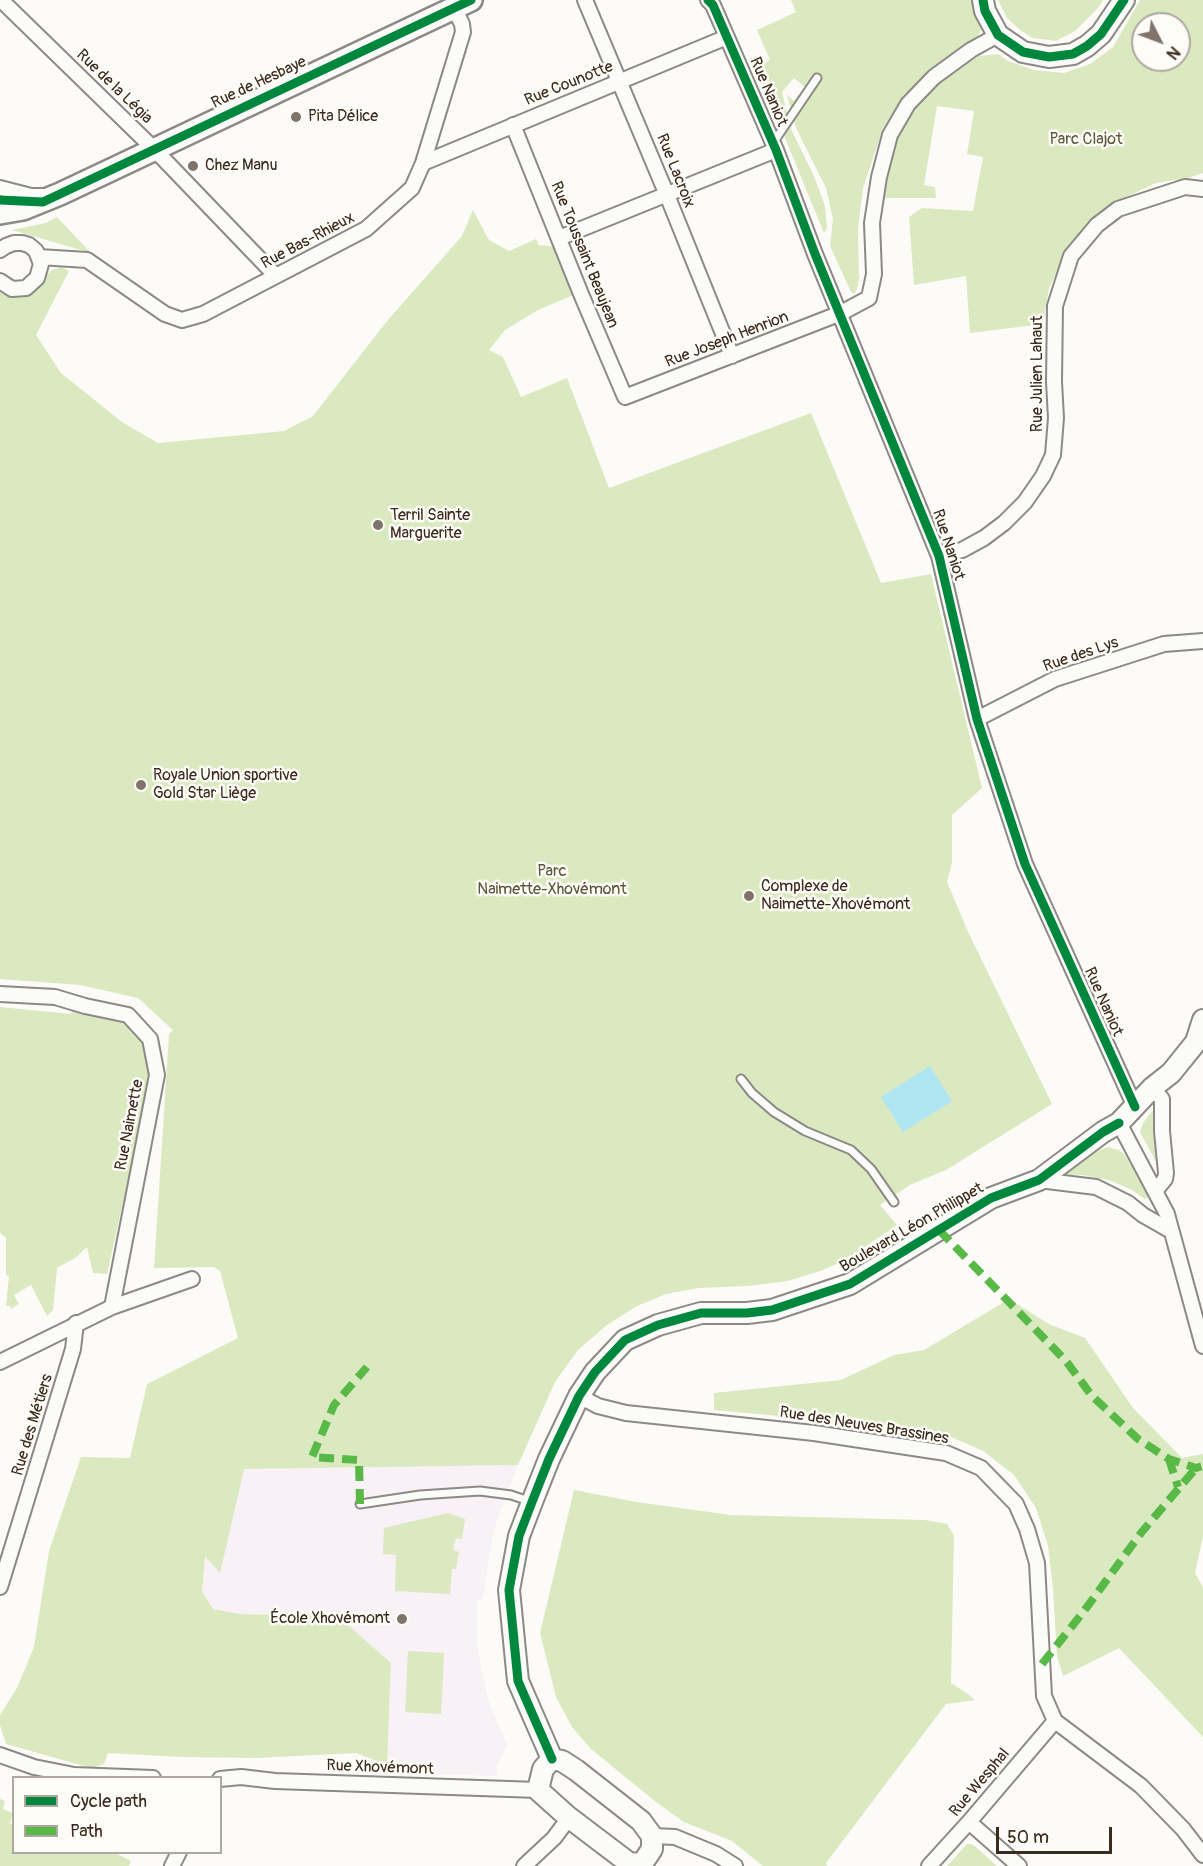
<!DOCTYPE html>
<html>
<head>
<meta charset="utf-8">
<style>
  body { margin:0 }
  #map { position:relative; width:1203px; height:1866px; overflow:hidden; background:#fcfbf8; font-family:Pangolin,sans-serif }
  canvas { display:block }
  .legend { position:absolute; left:12px; top:1776px; width:210px; height:78px; box-sizing:border-box; background:#fdfcf7; border:2px solid #afa8a0; margin:0; padding:8px 10px; list-style:none; font-size:18px; color:#3b2a1e }
  .legend li { display:flex; align-items:center; gap:12px; height:30px }
  .legend b { width:30px; border:2px solid #afa8a0 }
  .north { position:absolute; left:1131px; top:12px; width:60px; height:60px; box-sizing:border-box; background:#fdfcf7; border:2px solid #afa8a0; border-radius:50%; rotate:132deg; font-size:16px; font-weight:700; line-height:24px; text-align:center; color:#3b2a1e }
  .north::after { content:''; display:block; margin:auto; width:21px; height:27px; background:#7f736a; clip-path:polygon(50% 0,100% 100%,50% 72%,0 100%) }
  .scale { position:absolute; left:996px; top:1827px; width:116px; height:27px; box-sizing:border-box; border:3px solid #3b2a1e; border-top:0; padding-left:8px; font-size:18px; line-height:21px; white-space:nowrap; color:#3b2a1e; -webkit-text-stroke:4px #fdfcf7; paint-order:stroke }
</style>
</head>
<body>
<div id="map">
<canvas width="1203" height="1866"></canvas>
<ul class="legend">
<li><b style="height:8px;background:#00873e"></b>Cycle path</li>
<li><b style="height:8px;background:#58b947"></b>Path</li>
</ul>
<div class="north">N</div>
<div class="scale">50 m</div>
</div>
<script>
const c = document.querySelector('canvas').getContext('2d');
c.lineJoin = 'round';
function fill(path, color) { c.fillStyle = color; c.fill(path, 'evenodd'); }
const toPath = rows => new Path2D(rows.map(r => 'M' + r).join(''));
function strokePath(path, color, width, dash) { c.strokeStyle = color; c.lineWidth = width; c.lineCap = dash ? 'butt' : 'round'; c.setLineDash(dash || []); c.stroke(path); }
function label(font, color, halo, rows, align = 'center') {
  c.font = font + ' Pangolin,sans-serif'; c.lineWidth = 5; c.setLineDash([]); c.textBaseline = 'middle'; c.strokeStyle = halo; c.fillStyle = color; for (const [text, x, y, turn = 0] of rows) {
    c.save(); c.translate(x, y); c.rotate((+turn || 0) * Math.PI / 180); c.textAlign = isNaN(turn) ? turn : align; if (halo) c.strokeText(text, 0, 0); c.fillText(text, 0, 0); c.restore();
  }
}
fill(toPath([
  [518,1465,496,1523,489,1555,483,1599,477,1600,477,1644,482,1674,490,1705,507,1745,497,1766,497,1776,387,1773,391,1663,317,1616,239,1614,212,1609,202,1592,207,1536,233,1469]
]), '#f8f1f5');
fill(toPath([
  [791,0,971,0,975,15,981,29,978,37,944,59,904,95,883,128,863,188,858,229,859,279,857,289,854,294,851,292,830,246,833,219,826,188,796,128,787,95,794,101,805,87,794,78,782,92,790,127,814,176,825,206,827,228,824,233,756,67,770,60,757,30,796,12],
  [998,0,1103,0,1098,8,1075,31,1056,41,1033,38,1020,30,1007,18],
  [1140,0,1203,0,1203,173,1188,178,1156,183,1126,197,1101,215,1084,231,1063,259,1049,288,1043,324,970,333,966,276,914,285,909,217,922,208,973,211,983,157,967,154,974,111,937,106,924,185,935,187,936,198,880,198,893,136,913,105,940,79,979,56,998,54,1008,61,1034,70,1064,73,1090,64,1113,47],
  [1143,24,1179,24,1179,60,1143,60],
  [473,210,489,240,509,251,536,239,539,245,558,247,576,294,538,310,505,330,489,350,503,357,521,397,567,378,609,488,811,413,881,583,931,574,982,788,952,815,952,863,947,882,969,934,1052,1104,946,1170,910,1185,880,1205,897,1225,846,1260,820,1271,788,1281,748,1286,699,1288,666,1294,637,1306,607,1325,578,1350,555,1382,518,1465,244,1469,220,1573,205,1556,202,1592,213,1609,239,1614,317,1616,349,1626,391,1663,387,1765,356,1753,257,1758,182,1757,108,1753,104,1764,91,1768,6,1744,0,1725,0,1715,17,1688,34,1647,49,1551,81,1457,130,1458,147,1384,238,1338,220,1271,214,1267,154,1268,169,1034,173,1030,138,998,80,985,0,979,0,291,4,295,16,296,28,292,52,270,62,267,69,271,36,335,61,373,122,422,158,443,284,431,313,416,387,321,462,236],
  [57,217,91,253,12,230,46,223],
  [0,1007,71,1014,72,1008,106,1014,124,1022,133,1029,145,1045,150,1063,150,1081,107,1274,93,1273,87,1247,75,1258,57,1268,53,1310,47,1316,31,1285,14,1295,19,1304,11,1309,10,1306,6,1306,9,1276,6,1275,6,1238,0,1233],
  [1153,1110,1159,1167,1140,1132,1143,1123],
  [1108,1147,1119,1150,1125,1155,1149,1197,1145,1199,1132,1190,1109,1180,1082,1175,1063,1174,1062,1172,1100,1150],
  [1009,1299,1049,1324,1085,1338,1133,1408,1182,1458,1203,1454,1203,1536,1195,1573,1203,1587,1203,1737,1119,1648,1063,1676,1057,1656,1053,1589,1048,1546,1036,1508,1014,1475,983,1451,949,1436,877,1425,714,1410,714,1393,841,1380,894,1355,924,1350],
  [574,1490,636,1502,731,1515,925,1520,947,1524,954,1536,951,1683,968,1694,975,1700,946,1704,826,1863,827,1866,763,1866,732,1841,684,1822,656,1802,591,1749,572,1727,556,1697,540,1633],
  [448,1513,465,1519,462,1539,456,1538,453,1550,459,1552,456,1569,452,1569,450,1594,395,1591,396,1555,383,1554,384,1528],
  [408,1651,444,1653,441,1714,405,1712],
  [0,1799,5,1801,3,1809,13,1813,10,1823,13,1825,14,1852,115,1853,131,1861,129,1866,0,1866],
  [967,1844,972,1844,976,1847,997,1866,947,1866]
]), '#dae9c0');
fill(toPath([
  [930,1066,952,1101,903,1132,881,1097]
]), '#b0e5f2');
const lane = toPath([
  [773,143,817,78],
  [0,200,18,201],
  [741,1079,752,1093,774,1112,805,1131,851,1150,871,1169,894,1202],
  [360,1504,420,1495,480,1491,511,1495,529,1501]
]);
const street = toPath([
  [1,0,154,149,276,276],
  [585,0,667,195,732,356],
  [708,0,713,5,776,150,815,254,939,556,977,719,1025,864,1135,1107],
  [513,125,581,294,625,397,841,313,869,298,874,274,872,223,879,177,890,135,908,104,934,77,971,50,998,35],
  [423,163,727,37],
  [0,188,31,196,45,196],
  [559,238,776,150],
  [0,250,6,246,14,243,22,243,29,245,36,251,41,264,37,278,26,288,12,289,0,281],
  [39,257,87,260,165,314,182,320,203,314,366,229,412,188,423,163,463,32,462,24,454,8],
  [939,556,962,550,984,538,1004,523,1025,502,1043,476,1053,455,1056,418,1054,382,1055,306,1071,256,1097,225,1118,209,1185,187,1203,189],
  [977,719,1055,679,1164,644,1203,641],
  [0,994,55,997,85,1006,128,1015,150,1039,157,1075,112,1307],
  [1152,1088,1162,1099,1162,1131,1166,1173,1165,1179,1155,1191],
  [1119,1123,1167,1214,1203,1346],
  [1039,1180,1096,1187,1128,1203,1143,1215,1171,1231],
  [0,1362,112,1307,192,1279],
  [579,1396,598,1406,626,1413,814,1433,946,1453,981,1468,1016,1504,1027,1529,1037,1563,1044,1696,1055,1721,1141,1786,1183,1829,1203,1855],
  [0,1587,73,1349,76,1323],
  [0,1755,34,1767,74,1775,153,1778],
  [220,1779,241,1777,275,1781,538,1790],
  [969,1822,1019,1866],
  [652,1836,675,1837,716,1854,735,1866],
  [172,1866,179,1852],
  [524,1866,554,1838,569,1818],
  [929,1866,969,1822,1055,1721]
]);
const secondary = toPath([
  [983,0,985,11,998,35,1023,52,1049,57,1073,54,1087,46,1101,34,1124,0],
  [552,1759,518,1681,509,1590,519,1536,532,1502,549,1459,579,1396,595,1372,625,1340,658,1325,701,1313,747,1313,772,1310,850,1284,991,1198,1039,1180,1103,1132,1119,1123,1152,1088,1171,1073,1196,1042,1203,1020],
  [552,1759,562,1761,576,1770,641,1821,652,1836,652,1849,642,1864,629,1863,567,1816,538,1790,543,1769,552,1759]
]);
const primary = toPath([
  [0,213,23,209,60,194,471,0]
]);
strokePath(lane, '#8d8985', 11);
strokePath(street, '#8d8985', 18);
strokePath(secondary, '#8d8985', 24);
strokePath(primary, '#8d8985', 26);
strokePath(lane, '#fbfbf9', 7);
strokePath(street, '#fbfbf9', 14);
strokePath(secondary, '#fbfbf9', 20);
strokePath(primary, '#fbfbf9', 21);
strokePath(toPath([
  [939,1230,1066,1361,1092,1396,1138,1439,1169,1459,1196,1468,1203,1466],
  [1169,1459,1178,1487],
  [360,1504,359,1460,312,1457,334,1405,367,1367],
  [1042,1664,1084,1611,1141,1533,1196,1468]
]), '#58b947', 8, [15, 8]);
strokePath(toPath([
  [708,0,713,5,776,150,815,254,939,556,977,719,1025,864,1135,1107],
  [983,0,985,11,998,35,1023,52,1049,57,1073,54,1087,46,1101,34,1124,0],
  [0,200,43,202,471,0],
  [552,1759,518,1681,509,1590,519,1536,532,1502,549,1459,579,1396,595,1372,625,1340,658,1325,701,1313,747,1313,772,1310,850,1284,991,1198,1039,1180,1103,1132,1119,1123]
]), '#00873e', 9);
for (const [x, y, r, color] of [
  [296,117,6,"#7f736a"],
  [193,166,6,"#7f736a"],
  [378,525,6,"#7f736a"],
  [141,785,6,"#7f736a"],
  [749,896,6,"#7f736a"],
  [402,1619,6,"#7f736a"]
]) { const dot = new Path2D(); dot.arc(x, y, r, 0, 2 * Math.PI); c.fillStyle = color; c.fill(dot); strokePath(dot, '#fdfcf7', 2); }
label('16px', '#3b2a1e', '#fdfcf7', [
  ["Rue de Hesbaye",259,83,-25],
  ["Rue Counotte",569,84,-22],
  ["Rue de la Légia",114,87,44],
  ["Rue Naniot",768,92,67],
  ["Rue Lacroix",675,171,68],
  ["Rue Bas-Rhieux",308,241,-28],
  ["Rue Toussaint Beaujean",584,255,68],
  ["Rue Joseph Henrion",727,340,-21],
  ["Rue Julien Lahaut",1038,374,-90],
  ["Rue Naniot",948,545,72],
  ["Rue des Lys",1081,655,-19],
  ["Rue Naniot",1103,1002,66],
  ["Rue Naimette",130,1125,-79],
  ["Boulevard Léon Philippet",912,1228,-30],
  ["Rue des Métiers",33,1425,-73],
  ["Rue des Neuves Brassines",864,1426,9],
  ["Rue Xhovémont",380,1768,2],
  ["Rue Wesphal",980,1783,-50]
]);
label('16px', '#3b2a1e', '#fdfcf7', [
  ["Pita Délice",308,117],
  ["Chez Manu",205,166],
  ["Terril Sainte",390,516],
  ["Marguerite",390,534],
  ["Royale Union sportive",153,776],
  ["Gold Star Liège",153,794],
  ["Complexe de",761,887],
  ["Naimette-Xhovémont",761,905],
  ["École Xhovémont",390,1619,"right"]
], 'left');
label('16px', '#5c563b', '#fdfcf7', [
  ["Parc Clajot",1086,140],
  ["Parc",552,872],
  ["Naimette-Xhovémont",552,890]
]);
</script>
</body>
</html>
